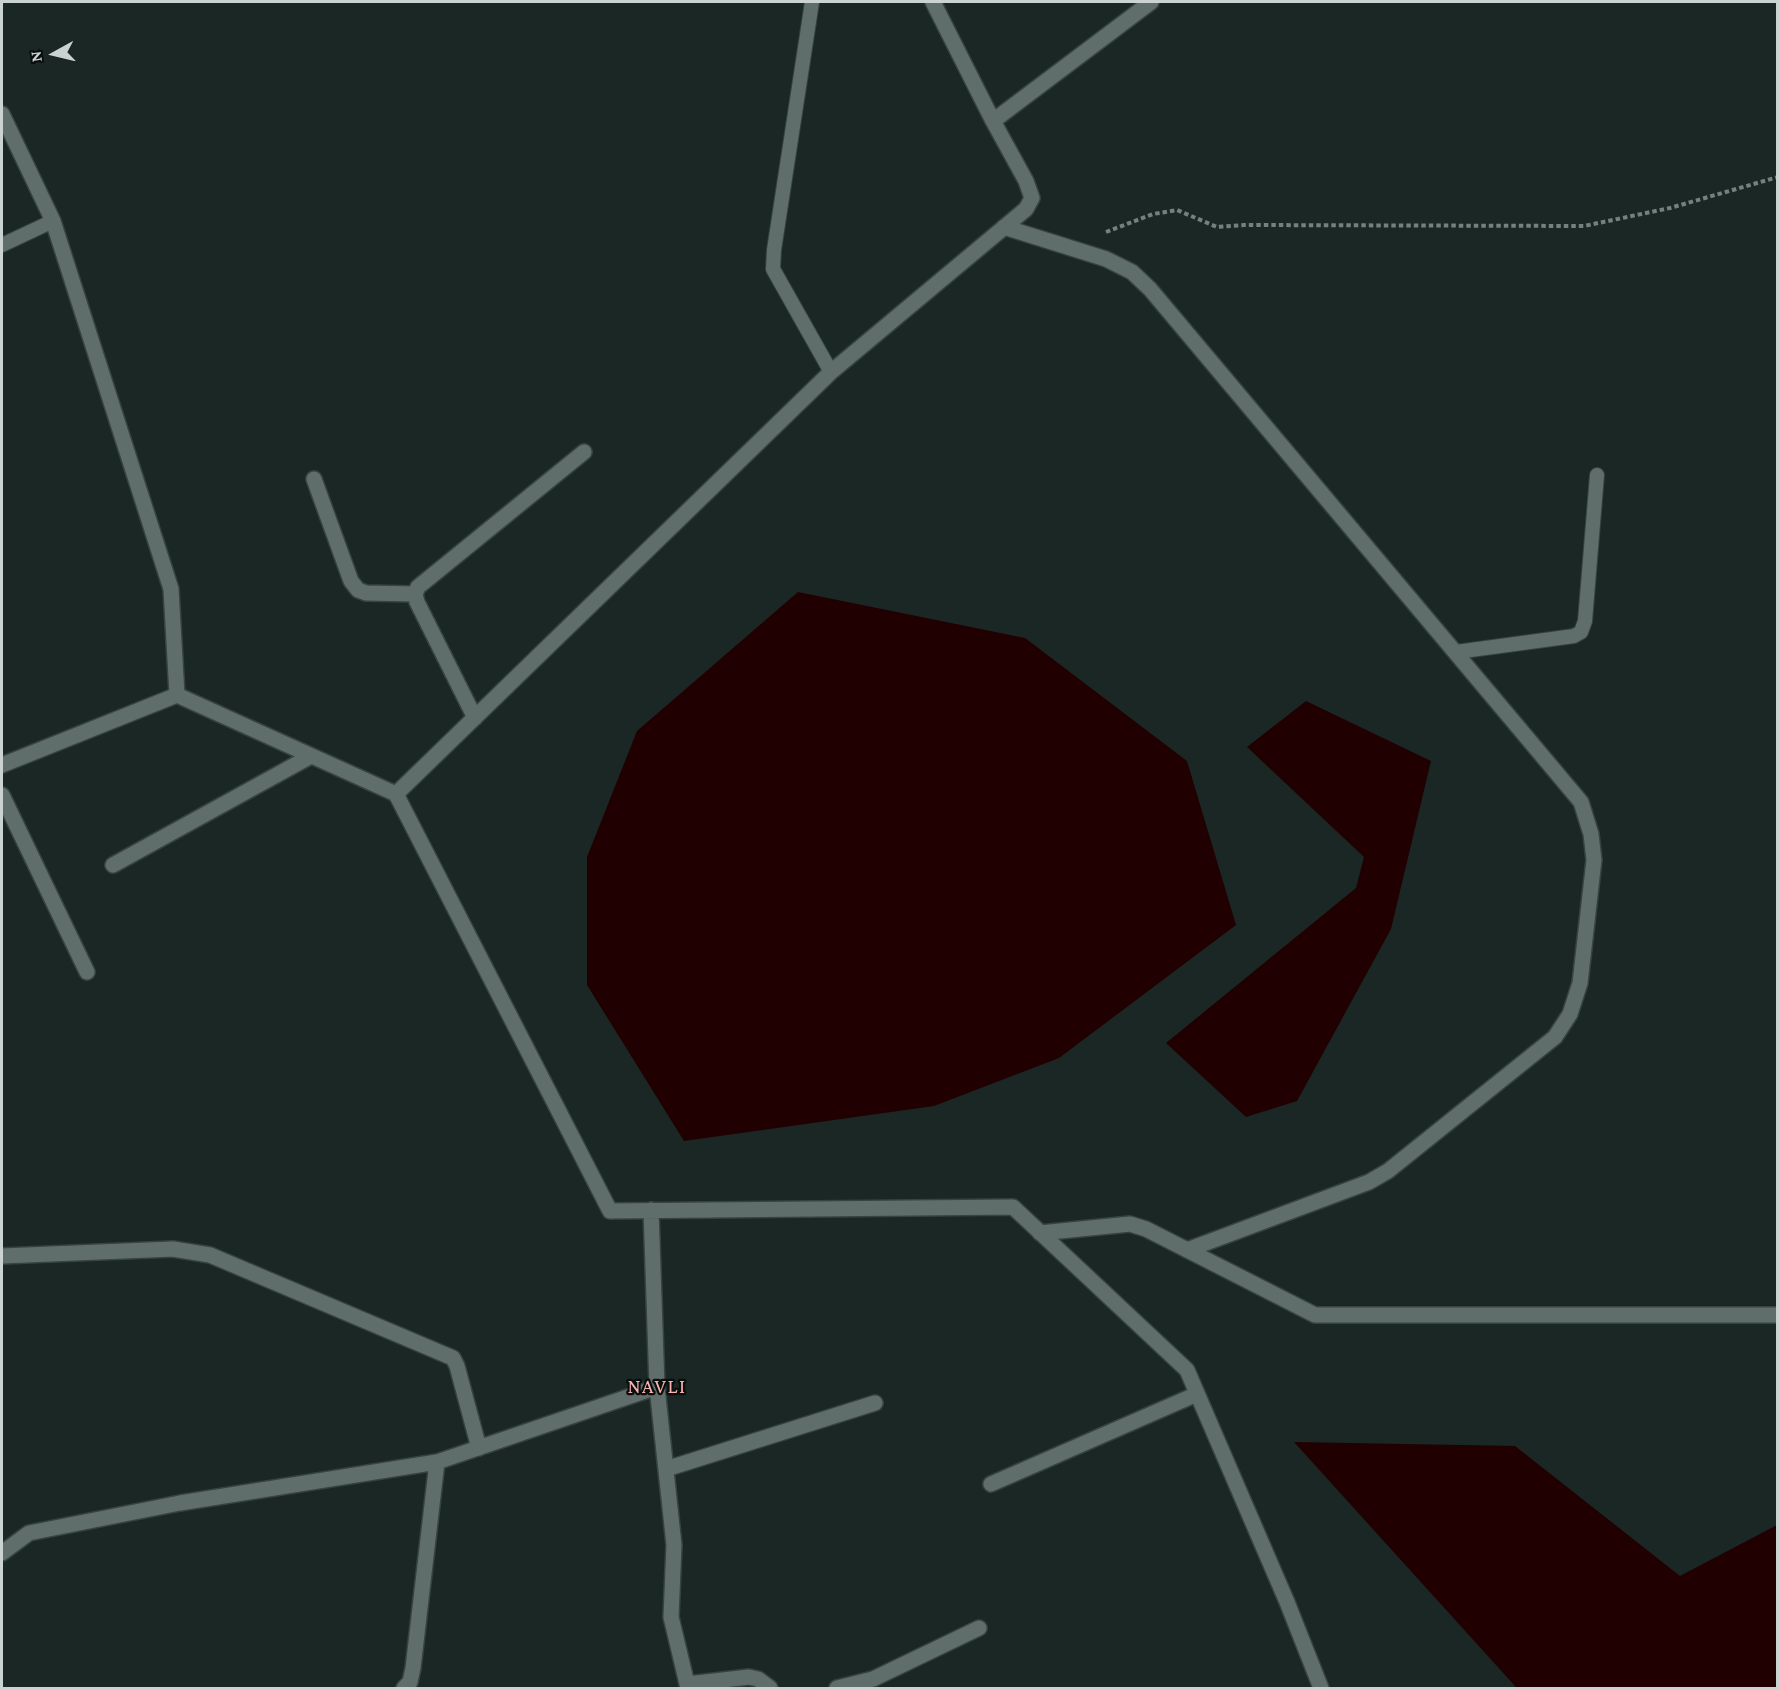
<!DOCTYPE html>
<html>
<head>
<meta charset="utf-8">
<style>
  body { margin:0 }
  #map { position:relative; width:1779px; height:1690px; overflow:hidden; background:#1a2724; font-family:"Crimson Pro",serif }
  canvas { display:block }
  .frame { position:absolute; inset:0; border:3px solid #cbd3d1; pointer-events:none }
  .north { position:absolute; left:24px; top:24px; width:60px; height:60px; -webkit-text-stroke:4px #090e0d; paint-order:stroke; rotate:262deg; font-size:16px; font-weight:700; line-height:24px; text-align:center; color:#cbd3d1 }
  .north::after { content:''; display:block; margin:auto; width:21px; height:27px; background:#cbd3d1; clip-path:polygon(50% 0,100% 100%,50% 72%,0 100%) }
</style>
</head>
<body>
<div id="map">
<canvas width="1779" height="1690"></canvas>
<div class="frame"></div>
<div class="north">N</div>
</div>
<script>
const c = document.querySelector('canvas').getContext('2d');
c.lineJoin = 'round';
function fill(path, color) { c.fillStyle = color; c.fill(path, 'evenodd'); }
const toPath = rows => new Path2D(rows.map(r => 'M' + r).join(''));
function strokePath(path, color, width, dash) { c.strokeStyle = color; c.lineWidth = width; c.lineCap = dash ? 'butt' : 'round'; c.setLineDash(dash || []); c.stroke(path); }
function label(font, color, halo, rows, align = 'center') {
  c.font = font + ' "Crimson Pro",serif'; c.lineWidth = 4.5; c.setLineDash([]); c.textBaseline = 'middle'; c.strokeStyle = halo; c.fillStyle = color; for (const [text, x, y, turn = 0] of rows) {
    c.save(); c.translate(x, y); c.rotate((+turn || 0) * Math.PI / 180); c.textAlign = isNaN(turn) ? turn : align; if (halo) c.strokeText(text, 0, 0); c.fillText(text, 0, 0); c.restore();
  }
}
fill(toPath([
  [798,592,1025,638,1187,761,1236,925,1059,1058,934,1106,684,1141,587,985,587,857,637,731],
  [1306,701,1431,761,1391,929,1297,1101,1246,1117,1166,1043,1356,888,1364,857,1247,747],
  [1294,1442,1515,1446,1680,1576,1777,1525,1777,1688,1514,1688,1515,1686]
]), '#210001');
const lane = toPath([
  [812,2,774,250,773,269,831,372],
  [2,245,53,221],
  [1456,652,1574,636,1581,632,1585,621,1597,475]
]);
const street = toPath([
  [933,2,993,121],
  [2,114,53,221,171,589,177,695],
  [1004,227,1106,259,1132,272,1150,289,1581,802,1591,834,1594,860,1580,983,1570,1014,1555,1037,1388,1171,1369,1182,1187,1250],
  [314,479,351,581,358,590,366,593,415,594],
  [475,718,417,602,415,594,418,587,584,452],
  [2,765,177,695,396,794,610,1211,1013,1207,1187,1370,1287,1602,1321,1688],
  [396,794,831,372,1026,209,1032,198,1026,181,993,121,1151,2],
  [2,795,87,972],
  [113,865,311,756],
  [651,1210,657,1387,674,1545,671,1617,688,1688],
  [1040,1233,1130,1224,1146,1229,1315,1315,1778,1315],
  [2,1256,173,1249,210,1255,453,1358,457,1366,479,1448],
  [666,1469,875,1403],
  [991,1484,1197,1394],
  [2,1553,29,1533,180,1503,437,1462,657,1387],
  [688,1684,749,1677,758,1679,770,1688],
  [404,1688,410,1682,413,1668,437,1462],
  [837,1688,873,1679,979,1628]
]);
strokePath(lane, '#384240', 16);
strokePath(street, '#384240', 18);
strokePath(toPath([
  [1106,232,1153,214,1177,210,1217,227,1244,225,1584,226,1670,208,1778,177]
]), '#76807e', 4, [4.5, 3]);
strokePath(lane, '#606e6b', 14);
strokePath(street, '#606e6b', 15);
c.letterSpacing = '1.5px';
label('20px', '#f8b3b3', '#090e0d', [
  ["NAVLI",657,1387]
]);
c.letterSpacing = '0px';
</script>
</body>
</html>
